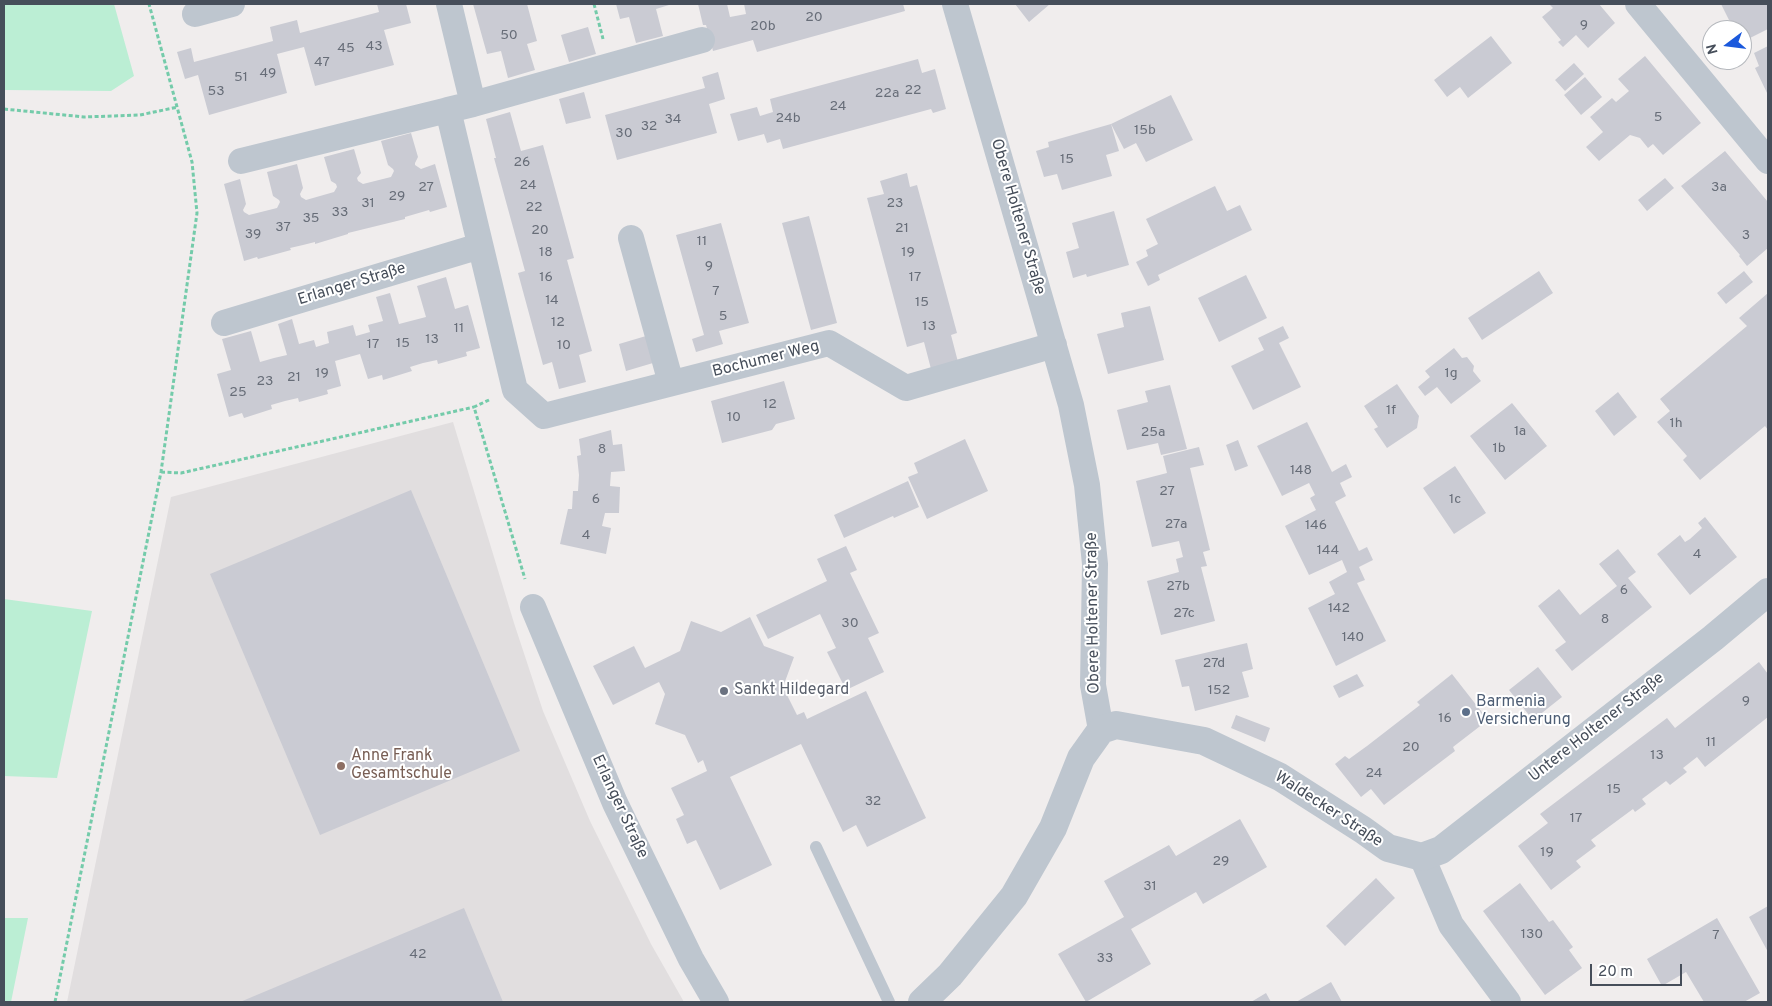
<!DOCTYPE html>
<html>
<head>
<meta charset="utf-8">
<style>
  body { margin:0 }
  #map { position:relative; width:1772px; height:1006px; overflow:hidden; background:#f0eded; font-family:Overpass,sans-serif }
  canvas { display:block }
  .frame { position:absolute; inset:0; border:5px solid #464e5a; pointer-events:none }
  .north { position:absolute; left:1702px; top:20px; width:50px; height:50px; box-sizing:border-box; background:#fff; border:1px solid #b5b8bd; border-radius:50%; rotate:255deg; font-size:14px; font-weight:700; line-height:20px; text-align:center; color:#464e5a }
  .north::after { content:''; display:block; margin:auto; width:18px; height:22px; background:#1b59dc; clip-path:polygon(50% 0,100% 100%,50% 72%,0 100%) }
  .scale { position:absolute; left:1590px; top:964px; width:92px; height:22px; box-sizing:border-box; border:2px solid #464e5a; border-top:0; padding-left:6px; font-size:15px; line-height:18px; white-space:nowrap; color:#464e5a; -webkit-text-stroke:4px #fff; paint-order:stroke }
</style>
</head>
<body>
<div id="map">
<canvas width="1772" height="1006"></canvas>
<div class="frame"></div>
<div class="north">N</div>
<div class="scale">20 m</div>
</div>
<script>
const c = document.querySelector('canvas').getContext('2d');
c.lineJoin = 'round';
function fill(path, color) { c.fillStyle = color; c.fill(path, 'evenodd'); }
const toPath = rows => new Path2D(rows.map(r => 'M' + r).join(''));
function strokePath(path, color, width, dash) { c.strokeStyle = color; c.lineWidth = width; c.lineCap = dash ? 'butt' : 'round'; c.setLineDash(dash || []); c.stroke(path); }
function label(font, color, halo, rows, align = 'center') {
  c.font = font + ' Overpass,sans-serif'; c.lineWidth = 4; c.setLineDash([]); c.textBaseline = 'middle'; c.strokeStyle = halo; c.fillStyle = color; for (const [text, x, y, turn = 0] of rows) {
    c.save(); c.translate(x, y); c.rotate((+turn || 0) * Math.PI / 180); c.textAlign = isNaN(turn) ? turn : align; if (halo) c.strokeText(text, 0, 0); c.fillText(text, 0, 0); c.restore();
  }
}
fill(toPath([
  [453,422,514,623,543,711,590,821,651,944,684,1002,67,1002,171,497]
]), '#e1dedf');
fill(toPath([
  [4,4,114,4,134,76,111,91,4,90],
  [4,599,92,611,57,778,4,776],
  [4,918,28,918,11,1002,4,1002]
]), '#bbeed4');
fill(toPath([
  [377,4,406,4,411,23,384,30,394,65,315,86,304,47,277,54,287,93,209,115,198,75,185,79,177,52,191,48,194,62,273,41,270,27,297,20,300,33,379,12],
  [473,4,527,4,537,41,527,44,535,70,508,78,501,51,487,54],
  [616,4,669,4,669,5,656,9,663,36,636,43,629,17,620,19],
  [698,4,727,4,730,17,746,14,744,4,903,4,905,11,757,52,753,40,713,51,706,25,703,25],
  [1015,4,1050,4,1029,22],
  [1549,4,1599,4,1615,23,1588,48,1576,35,1563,47,1558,42,1561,40,1542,17,1553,8],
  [1721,4,1768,4,1768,29,1742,42,1742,30,1734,30],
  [588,27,596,54,569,62,561,35],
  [1491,36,1512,63,1468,98,1460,87,1447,97,1434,80],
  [1768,46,1768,95,1755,68,1759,66,1754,53],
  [1645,56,1701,123,1663,155,1653,144,1648,148,1640,138,1630,135,1599,161,1586,147,1603,132,1590,117,1612,98,1616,102,1629,91,1618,79],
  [918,59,922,73,935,69,946,109,933,113,931,109,783,149,780,139,767,143,764,134,738,141,730,114,757,107,760,116,773,112,770,99],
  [1574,63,1584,74,1565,91,1555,80],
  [718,72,725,99,709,104,717,133,617,160,605,115,705,88,702,77],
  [1585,77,1602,97,1581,115,1564,95],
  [584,92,591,118,566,124,559,99],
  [1171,95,1193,140,1146,162,1136,143,1124,149,1111,124],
  [510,112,521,151,543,145,574,258,567,260,592,351,579,355,586,382,559,389,552,362,543,365,518,273,525,271,494,158,496,158,486,119],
  [1111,124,1119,151,1106,155,1112,176,1062,190,1057,174,1044,177,1036,151,1049,147,1048,142],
  [411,133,418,157,415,163,415,165,421,169,435,164,447,207,430,212,429,210,405,217,405,219,348,233,348,234,315,244,315,242,303,245,290,248,291,250,258,259,257,257,244,261,224,184,240,179,246,204,243,210,244,212,249,215,277,208,280,202,279,200,273,196,267,172,297,164,303,188,300,194,301,197,306,200,334,192,337,187,336,184,331,181,324,157,354,149,361,173,357,178,358,181,363,184,391,177,394,171,393,169,388,165,381,141],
  [1725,151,1768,202,1768,248,1747,266,1739,256,1740,255,1681,186],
  [907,173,910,187,917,185,957,333,951,335,958,362,931,369,924,342,907,347,867,198,884,194,880,181],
  [1665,178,1674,188,1647,211,1638,200],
  [1215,186,1227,211,1240,205,1252,230,1158,275,1160,280,1148,286,1136,262,1148,256,1146,250,1158,244,1146,219],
  [1114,211,1129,265,1087,277,1086,274,1073,278,1066,252,1079,248,1072,223],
  [809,216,837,323,811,330,782,223],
  [721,223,749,323,719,331,723,344,696,352,692,339,704,335,676,235],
  [1539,271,1553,293,1482,340,1468,318],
  [1744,271,1753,282,1726,304,1717,293],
  [1246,275,1267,318,1219,342,1198,298],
  [446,277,455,309,468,305,480,348,466,352,467,356,438,364,437,360,423,363,410,367,412,371,383,380,382,375,368,379,360,354,335,361,341,386,327,390,328,394,299,402,298,398,285,401,271,405,272,409,244,418,242,413,229,417,217,374,231,370,222,339,251,331,260,362,274,358,287,355,278,324,292,319,299,344,314,340,316,347,329,343,327,332,353,325,356,336,370,332,368,325,383,321,376,297,390,293,399,324,426,317,417,286],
  [1768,293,1768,430,1765,426,1700,480,1683,460,1687,456,1657,422,1670,411,1660,399,1747,326,1739,318],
  [1150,306,1164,360,1108,374,1097,334,1124,327,1121,313],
  [1283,326,1289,338,1279,343,1301,387,1253,410,1231,366,1264,350,1258,338],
  [646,336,653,363,626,371,619,344],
  [1454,348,1462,358,1467,357,1474,366,1473,371,1481,381,1451,404,1437,387,1425,396,1418,387,1430,377,1425,371],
  [784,381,795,419,776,424,772,430,722,443,711,401],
  [1397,384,1419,416,1417,428,1387,448,1374,429,1378,427,1364,406],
  [1170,385,1187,449,1161,455,1158,443,1127,450,1117,410,1148,402,1145,391],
  [1618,392,1637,417,1614,436,1595,411],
  [1512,403,1547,446,1505,480,1470,436],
  [1307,422,1332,472,1346,464,1352,477,1340,483,1346,496,1335,502,1359,551,1367,547,1373,560,1359,567,1365,580,1357,583,1386,641,1336,666,1308,608,1335,594,1329,582,1347,572,1342,560,1309,575,1285,526,1316,510,1310,498,1315,495,1309,483,1282,496,1257,446],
  [611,430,613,445,622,444,625,471,611,472,610,486,620,487,619,513,605,513,602,526,611,528,606,554,560,544,568,509,572,509,573,491,578,491,579,475,577,456,581,455,579,439],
  [965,439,988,491,927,519,908,477,918,473,914,463],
  [1238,440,1248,466,1235,471,1226,445],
  [1199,447,1204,465,1190,468,1210,550,1203,552,1207,566,1201,567,1215,621,1161,635,1147,581,1179,572,1176,559,1183,557,1179,541,1152,547,1136,481,1167,473,1163,456],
  [1455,466,1486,513,1454,534,1423,488],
  [908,481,919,507,894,518,893,516,844,538,834,515],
  [411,490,520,751,320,835,210,574],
  [1705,517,1737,557,1690,595,1657,554,1680,535,1685,542,1690,539,1702,528,1698,523],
  [846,546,857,570,850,573,879,633,868,638,884,672,846,690,827,652,836,648,820,614,768,639,756,615,827,581,817,559],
  [1618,549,1636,572,1628,578,1652,607,1572,671,1555,650,1566,642,1538,606,1559,589,1580,615,1617,586,1599,564],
  [750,617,764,646,794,657,783,687,797,715,804,712,807,719,866,691,926,818,867,847,856,825,843,832,801,744,730,777,772,865,720,890,696,840,687,844,676,819,684,815,671,788,707,771,703,760,698,763,685,735,655,724,665,694,659,682,613,705,593,666,634,646,645,668,680,651,691,621,721,632],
  [1247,643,1253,669,1242,672,1249,697,1195,711,1189,686,1182,687,1175,660],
  [1759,662,1768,674,1768,717,1705,767,1697,757,1683,768,1687,772,1670,785,1666,781,1642,799,1646,804,1635,812,1633,809,1591,840,1596,846,1576,861,1581,867,1551,890,1518,846,1548,823,1540,814,1667,718,1675,728],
  [1538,667,1562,697,1533,720,1509,690],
  [1357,674,1364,686,1339,698,1333,686],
  [1452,674,1488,720,1453,747,1455,751,1384,805,1371,789,1361,797,1335,764,1345,756,1349,759,1367,746,1420,705,1417,702],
  [1236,715,1270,728,1265,742,1231,728],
  [1240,819,1267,867,1203,904,1196,892,1131,929,1151,964,1086,1002,1058,954,1124,917,1104,881,1169,845,1176,856],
  [1376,878,1395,898,1345,946,1326,926],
  [1520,883,1549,922,1553,920,1573,947,1569,950,1582,968,1545,995,1483,911],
  [1768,906,1768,952,1749,917],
  [464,908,503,1002,240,1002],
  [1717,918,1760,993,1744,1002,1704,1002,1686,972,1662,986,1647,959],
  [1331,982,1342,1002,1296,1002],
  [1266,993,1271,1002,1251,1002]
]), '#cacbd3');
strokePath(toPath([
  [594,4,603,39],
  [4,109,84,117,140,115,178,107],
  [489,400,474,407,525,579],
  [161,472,181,473,474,407],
  [55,1002,161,472,197,213,192,162,149,4]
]), '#74cbaa', 3, [4, 2.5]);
strokePath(toPath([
  [816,847,889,1002]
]), '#bec6cf', 12);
strokePath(toPath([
  [449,4,473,104,448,110,515,390,544,416,829,343,906,388,1054,345],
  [955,4,1071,405,1087,485,1095,564,1093,685,1101,730],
  [1638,4,1768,161],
  [195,14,232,4],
  [473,104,702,40],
  [241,161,448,110],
  [631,238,671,383],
  [224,323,480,246],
  [533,607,615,803,691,959,716,1002],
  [1422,857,1451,925,1508,1002]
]), '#bec6cf', 26);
strokePath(toPath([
  [922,1002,950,975,1014,896,1053,828,1081,758,1101,730,1116,725,1204,741,1280,777,1363,830,1388,848,1422,857,1441,850,1713,638,1768,592]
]), '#bec6cf', 28);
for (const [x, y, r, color] of [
  [724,691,5,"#6b7280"],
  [1466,712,5,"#5c6f8a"],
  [341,766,5,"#8d6e63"]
]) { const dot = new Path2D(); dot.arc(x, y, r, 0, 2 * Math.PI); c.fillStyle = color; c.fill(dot); strokePath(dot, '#fff', 2); }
label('14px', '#676d78', null, [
  ["20",814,18],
  ["9",1584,26],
  ["20b",763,27],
  ["50",509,36],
  ["43",374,47],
  ["45",346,49],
  ["47",322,63],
  ["49",268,74],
  ["51",241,78],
  ["22",913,91],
  ["53",216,92],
  ["22a",887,94],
  ["24",838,107],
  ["5",1658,118],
  ["24b",788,119],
  ["34",673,120],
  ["32",649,127],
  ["15b",1145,131],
  ["30",624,134],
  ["15",1067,160],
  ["26",522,163],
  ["24",528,186],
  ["27",426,188],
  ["3a",1719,188],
  ["29",397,197],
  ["31",368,204],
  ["23",895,204],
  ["22",534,208],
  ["33",340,213],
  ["35",311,219],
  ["37",283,228],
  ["21",902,229],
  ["20",540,231],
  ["39",253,235],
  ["3",1746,236],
  ["11",702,242],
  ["18",546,253],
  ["19",908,253],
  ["9",709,267],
  ["16",546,278],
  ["17",915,278],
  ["7",716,292],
  ["14",552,301],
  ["15",922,303],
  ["5",723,317],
  ["12",558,323],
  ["13",929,327],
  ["11",459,329],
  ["13",432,340],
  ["15",403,344],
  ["17",373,345],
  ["10",564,346],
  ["19",322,374],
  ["1g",1451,374],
  ["21",294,378],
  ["23",265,382],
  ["25",238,393],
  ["12",770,405],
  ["1f",1391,411],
  ["10",734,418],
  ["1h",1676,424],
  ["1a",1520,432],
  ["25a",1153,433],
  ["1b",1499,449],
  ["8",602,450],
  ["148",1301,471],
  ["27",1167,492],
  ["6",596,500],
  ["1c",1455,500],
  ["27a",1176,525],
  ["146",1316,526],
  ["4",586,536],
  ["144",1328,551],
  ["4",1697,555],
  ["27b",1178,587],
  ["6",1624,591],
  ["142",1339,609],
  ["27c",1184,614],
  ["8",1605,620],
  ["30",850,624],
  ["140",1353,638],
  ["27d",1214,664],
  ["152",1219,691],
  ["9",1746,702],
  ["16",1445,719],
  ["11",1711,743],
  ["20",1411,748],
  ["13",1657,756],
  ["24",1374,774],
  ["15",1614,790],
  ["32",873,802],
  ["17",1576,819],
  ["19",1547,853],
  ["29",1221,862],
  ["31",1150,887],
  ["130",1532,935],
  ["7",1716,936],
  ["42",418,955],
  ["33",1105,959]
]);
label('16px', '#464e5a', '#fff', [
  ["Obere Holtener Straße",1017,217,74],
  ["Erlanger Straße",352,285,-17],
  ["Bochumer Weg",766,360,-14],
  ["Obere Holtener Straße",1094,613,-91],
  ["Untere Holtener Straße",1597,728,-38],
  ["Erlanger Straße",619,807,65],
  ["Waldecker Straße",1328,810,33]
]);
label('16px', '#5b616d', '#fff', [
  ["Sankt Hildegard",734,691]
], 'left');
label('16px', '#4e5e75', '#fff', [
  ["Barmenia",1476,703],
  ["Versicherung",1476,721]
], 'left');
label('16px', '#785e54', '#fff', [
  ["Anne Frank",351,757],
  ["Gesamtschule",351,775]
], 'left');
</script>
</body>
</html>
